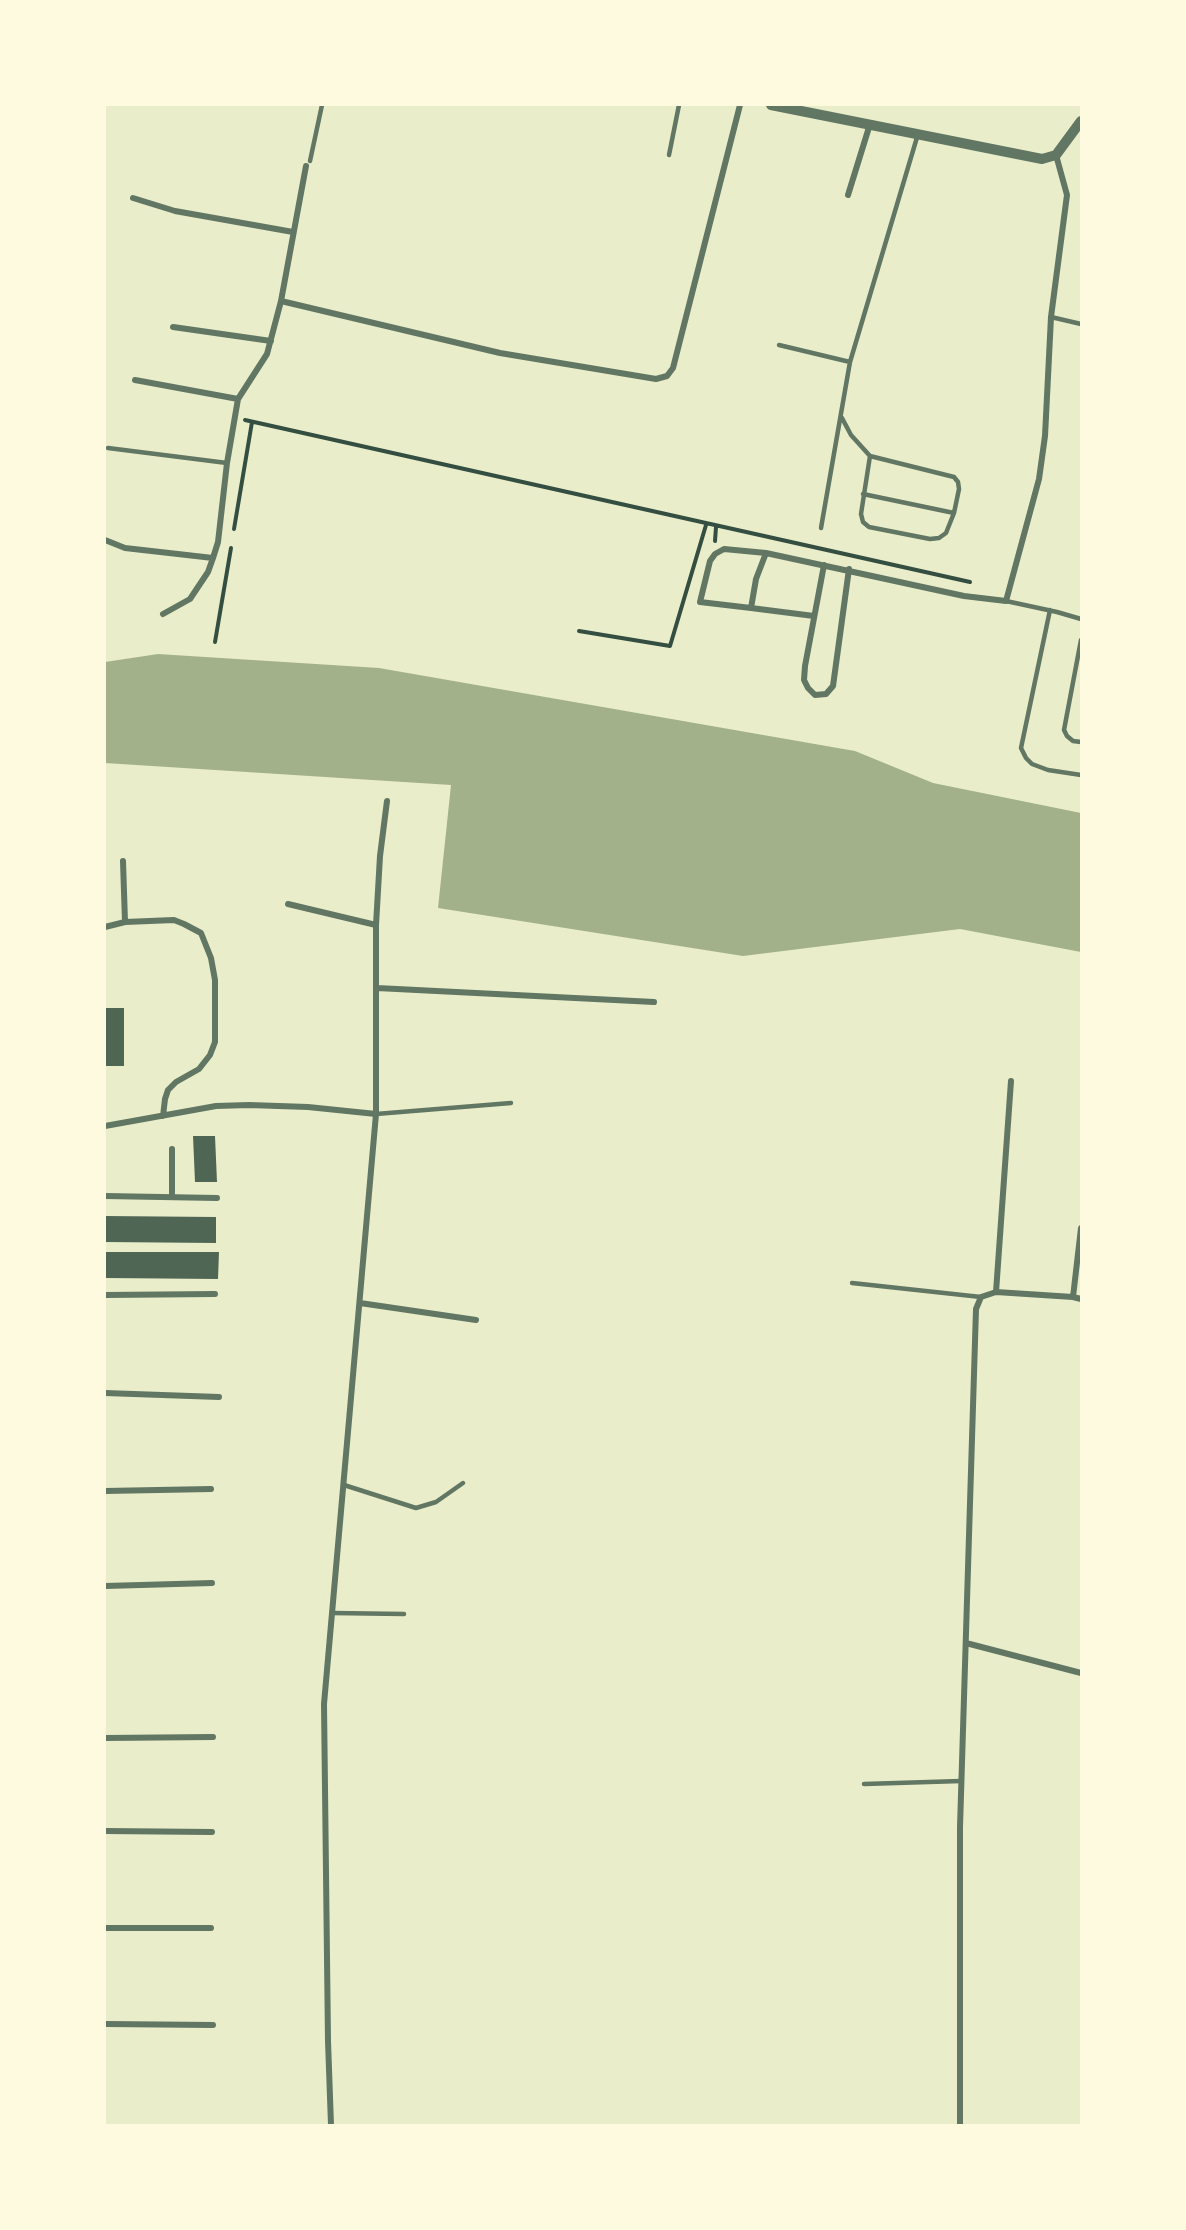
<!DOCTYPE html>
<html>
<head>
<meta charset="utf-8">
<style>
  body { margin:0 }
  #map { position:relative; width:1186px; height:2230px; overflow:hidden; background:#e9edc9; font-family:"Source Serif 4",serif }
  canvas { display:block }
  .frame { position:absolute; inset:0; border:106px solid #fefae0; pointer-events:none }
</style>
</head>
<body>
<div id="map">
<canvas width="1186" height="2230"></canvas>
<div class="frame"></div>
</div>
<script>
const c = document.querySelector('canvas').getContext('2d');
c.lineJoin = 'round';
function fill(path, color) { c.fillStyle = color; c.fill(path, 'evenodd'); }
const toPath = rows => new Path2D(rows.map(r => 'M' + r).join(''));
function strokePath(path, color, width, dash) { c.strokeStyle = color; c.lineWidth = width; c.lineCap = dash ? 'butt' : 'round'; c.setLineDash(dash || []); c.stroke(path); }
fill(toPath([
  [158,654,379,668,855,751,933,783,1081,813,1081,952,960,929,743,956,438,908,451,785,105,763,105,662]
]), '#a3b18a');
fill(toPath([
  [105,1008,124,1008,124,1066,105,1066],
  [193,1136,215,1136,217,1182,195,1182],
  [105,1216,216,1217,216,1243,105,1242],
  [106,1252,219,1252,218,1279,106,1278]
]), '#4f6655');
strokePath(toPath([
  [245,420,970,582],
  [234,529,252,422],
  [715,541,716,527],
  [579,631,670,646,706,525],
  [215,642,231,548]
]), '#344e41', 4);
strokePath(toPath([
  [669,155,679,105],
  [310,161,322,105],
  [1051,317,1081,324],
  [779,345,850,362],
  [842,418,851,435,870,456,954,477,958,482,959,489,954,513,946,533,939,538,930,539,869,527,863,522,861,514,870,456],
  [108,448,227,463],
  [863,494,954,513],
  [821,528,850,362,918,134],
  [1006,601,1057,612,1081,619],
  [1050,610,1021,748,1026,758,1032,764,1048,770,1081,775],
  [1081,640,1064,730,1067,736,1073,741,1081,742],
  [376,1114,511,1103],
  [852,1283,981,1297],
  [344,1485,416,1508,436,1502,463,1483],
  [332,1613,404,1614],
  [864,1784,961,1781]
]), '#617663', 4.5);
strokePath(toPath([
  [848,195,870,124],
  [133,198,175,211,293,232],
  [281,301,306,166],
  [173,327,271,341],
  [135,380,238,399],
  [105,540,125,548,213,558,218,542,227,463,238,399,267,354,281,301,500,353,656,379,667,376,673,368,740,105],
  [766,553,756,579,751,608,814,616],
  [824,565,805,666,804,680,808,688,815,695,826,694,833,686,849,569],
  [751,608,700,602,710,561,715,554,724,549,766,553,964,596,1006,601,1039,479,1045,436,1051,317,1067,195,1056,155],
  [163,614,190,599,208,572,213,558],
  [123,861,125,922],
  [288,904,376,925],
  [105,927,125,922,174,920,184,924,201,933,211,958,215,980,215,1042,210,1055,199,1069,176,1082,168,1090,165,1099,163,1116],
  [377,988,654,1002],
  [105,1126,216,1106,249,1105,308,1107,376,1114],
  [172,1149,172,1197],
  [105,1196,217,1198],
  [996,1292,1011,1081],
  [105,1295,215,1294],
  [1073,1297,1081,1228],
  [360,1303,476,1320],
  [105,1393,219,1397],
  [105,1491,211,1489],
  [105,1586,212,1583],
  [966,1643,1081,1673],
  [105,1738,213,1737],
  [105,1831,212,1832],
  [105,1928,211,1928],
  [105,2024,213,2025],
  [331,2125,328,2041,324,1704,376,1114,376,925,380,856,387,801],
  [960,2125,960,1827,976,1309,981,1297,996,1292,1073,1297,1081,1299]
]), '#617663', 6);
strokePath(toPath([
  [771,105,1042,159,1056,155,1081,121]
]), '#617663', 10);
</script>
</body>
</html>
